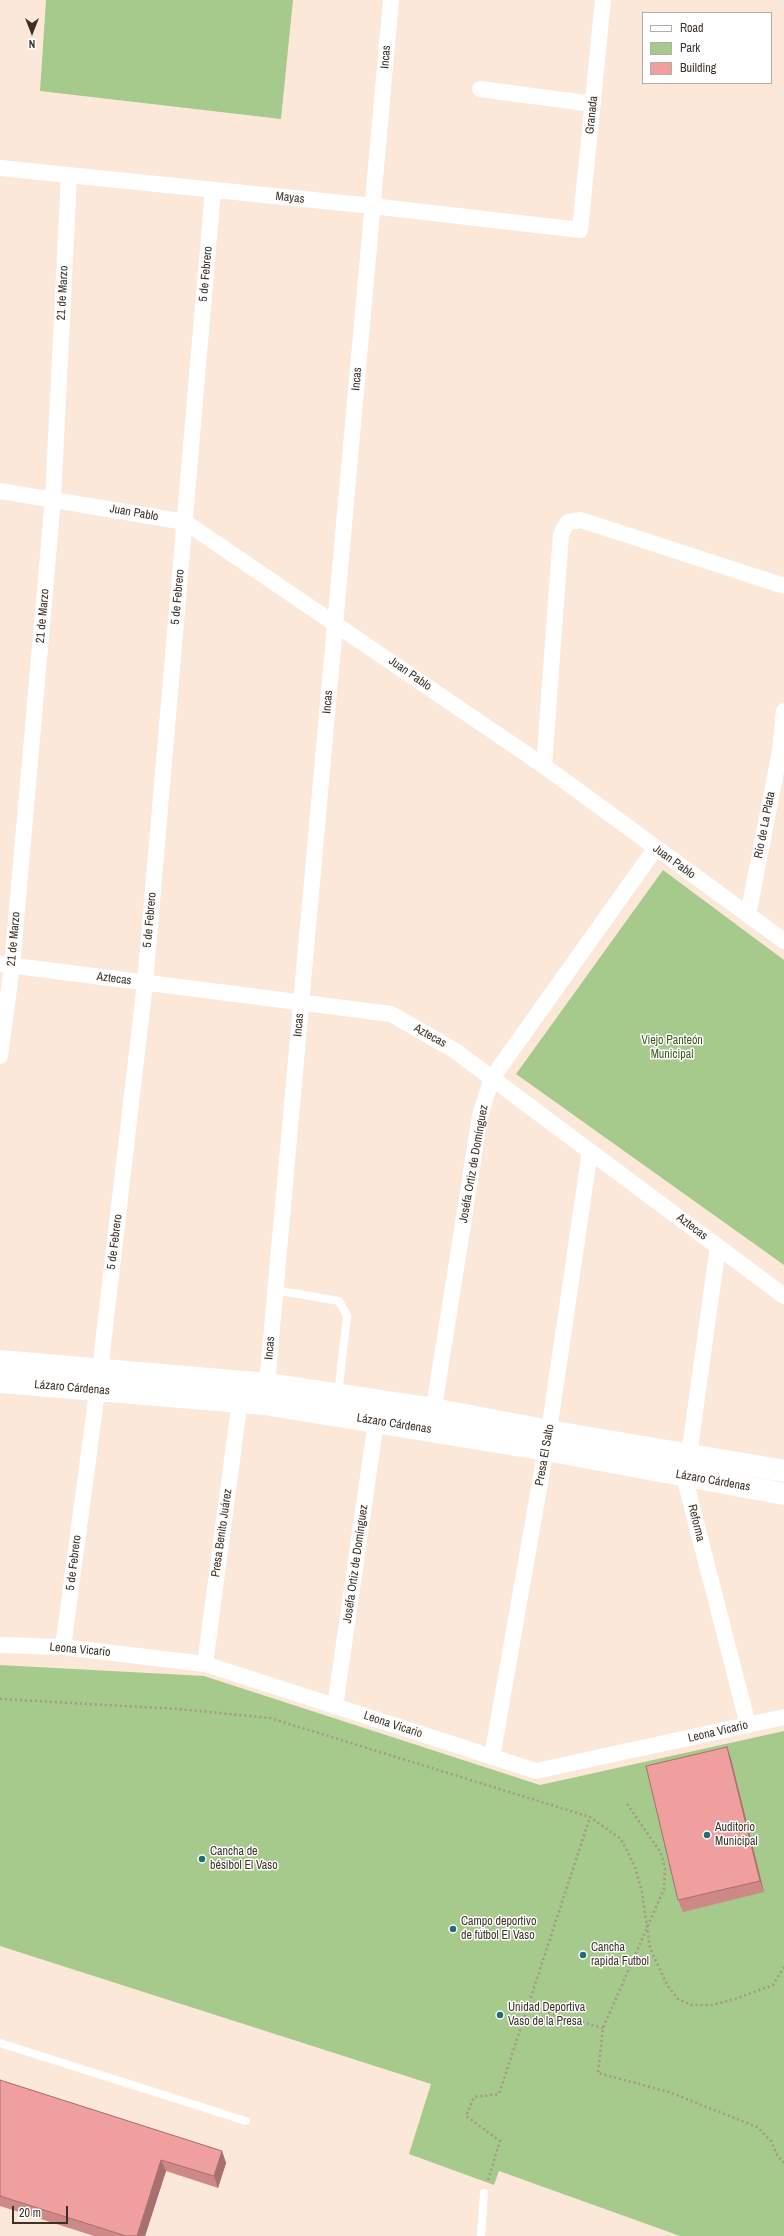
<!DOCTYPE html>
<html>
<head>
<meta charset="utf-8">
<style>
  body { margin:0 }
  #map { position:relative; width:784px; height:2236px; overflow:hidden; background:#fce8d9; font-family:"Archivo Narrow",sans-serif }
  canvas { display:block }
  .legend { position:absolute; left:642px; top:12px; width:130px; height:72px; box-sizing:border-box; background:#fff; border:1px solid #b1ada9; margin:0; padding:5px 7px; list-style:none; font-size:12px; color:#3d3127 }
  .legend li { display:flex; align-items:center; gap:8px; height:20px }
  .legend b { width:20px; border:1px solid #b1ada9 }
  .north { position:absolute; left:12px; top:12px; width:40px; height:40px; -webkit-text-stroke:3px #fff; paint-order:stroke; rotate:180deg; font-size:11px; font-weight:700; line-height:16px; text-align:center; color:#3d3127 }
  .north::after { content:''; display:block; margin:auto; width:14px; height:18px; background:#3d3127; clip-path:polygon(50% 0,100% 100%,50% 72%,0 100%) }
  .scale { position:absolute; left:12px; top:2206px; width:56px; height:18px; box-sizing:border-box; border:2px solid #3d3127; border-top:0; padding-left:5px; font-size:12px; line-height:14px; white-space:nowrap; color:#3d3127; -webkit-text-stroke:3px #fff; paint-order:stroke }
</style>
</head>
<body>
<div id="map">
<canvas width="784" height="2236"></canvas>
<ul class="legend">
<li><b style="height:5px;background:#fff"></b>Road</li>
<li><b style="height:11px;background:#a6ca8c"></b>Park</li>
<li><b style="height:11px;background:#ef9f9d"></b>Building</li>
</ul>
<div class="north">N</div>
<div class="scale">20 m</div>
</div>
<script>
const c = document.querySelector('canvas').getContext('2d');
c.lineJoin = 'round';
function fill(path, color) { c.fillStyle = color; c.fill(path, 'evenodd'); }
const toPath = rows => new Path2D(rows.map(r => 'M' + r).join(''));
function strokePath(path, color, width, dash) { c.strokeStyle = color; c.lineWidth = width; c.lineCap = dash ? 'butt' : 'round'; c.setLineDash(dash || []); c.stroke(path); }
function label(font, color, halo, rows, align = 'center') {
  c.font = font + ' "Archivo Narrow",sans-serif'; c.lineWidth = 3; c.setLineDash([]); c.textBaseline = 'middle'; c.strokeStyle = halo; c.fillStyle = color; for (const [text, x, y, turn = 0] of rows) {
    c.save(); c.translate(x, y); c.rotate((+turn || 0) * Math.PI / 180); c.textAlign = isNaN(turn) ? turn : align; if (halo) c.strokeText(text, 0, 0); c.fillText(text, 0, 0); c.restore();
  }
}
fill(toPath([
  [46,0,293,0,281,119,40,91],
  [663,870,784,960,784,1265,516,1074],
  [0,1665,204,1676,540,1785,784,1731,784,2236,680,2236,499,2171,494,2185,409,2154,431,2084,0,1946]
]), '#a6ca8c');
strokePath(toPath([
  [0,1699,178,1709,270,1718,590,1817,621,1839,635,1867,642,1892,650,1948,667,1985,679,2000,692,2005,712,2005,735,1999,773,1985,784,1967],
  [627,1804,661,1853,665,1869,664,1889,603,2028,598,2073,669,2092,757,2127,771,2141,777,2155,784,2163],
  [529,2007,603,2028],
  [488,2180,500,2141,466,2116,474,2097,499,2094,590,1817]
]), '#a7968a', 2.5, [2, 3]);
strokePath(toPath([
  [275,1290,339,1301,347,1316,338,1394],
  [0,2043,246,2121],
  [481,2236,484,2193]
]), '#fff', 8);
strokePath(toPath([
  [480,89,593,104],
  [0,168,372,206,580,230,603,0],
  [0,491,185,522,544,766,784,941],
  [544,766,561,534,568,522,581,520,784,586],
  [748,915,780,751,784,711],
  [0,964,391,1014,454,1050,784,1296],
  [0,1056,12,966,53,499,69,176],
  [718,1246,689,1455,684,1476,748,1725],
  [266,1395,391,0],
  [432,1420,480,1116,492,1078,655,849],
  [0,1645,63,1647,205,1664,536,1771,784,1717],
  [63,1647,100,1370,145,983,213,190],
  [205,1664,241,1392],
  [335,1707,376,1421],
  [492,1757,549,1431,590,1151]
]), '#fff', 16);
strokePath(toPath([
  [0,1361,267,1384,433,1409,549,1431,784,1471],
  [0,1382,265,1404,546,1450,784,1494]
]), '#fff', 22);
fill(toPath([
  [727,1747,731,1759,764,1892,683,1912,678,1900],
  [0,2080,222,2151,226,2163,218,2188,166,2171,145,2236,94,2236,0,2206]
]), '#ce8987');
fill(toPath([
  [727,1747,731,1759,764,1892,760,1881],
  [222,2151,226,2163,218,2188,214,2176],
  [161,2160,166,2171,145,2236,137,2236]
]), '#a76f6e');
const building = toPath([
  [727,1747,760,1881,678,1900,646,1766,727,1747],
  [0,2080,222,2151,214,2176,161,2160,137,2236,126,2236,0,2196,0,2080]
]);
fill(building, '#ef9f9d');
strokePath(building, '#a76f6e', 1);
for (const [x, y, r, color] of [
  [707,1835,4,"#236d76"],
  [202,1859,4,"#236d76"],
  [453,1929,4,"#236d76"],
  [583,1955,4,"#236d76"],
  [500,2015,4,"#236d76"]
]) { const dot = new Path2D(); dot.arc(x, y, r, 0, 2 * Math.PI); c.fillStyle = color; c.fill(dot); strokePath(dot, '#fff', 1.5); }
label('12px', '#3d3127', '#fff', [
  ["Incas",386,57,-85],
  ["Granada",592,115,-84],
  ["Mayas",290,198,6],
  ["5 de Febrero",206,274,-85],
  ["21 de Marzo",63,293,-87],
  ["Incas",357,379,-85],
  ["Juan Pablo",134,513,10],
  ["5 de Febrero",178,597,-85],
  ["21 de Marzo",43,616,-85],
  ["Juan Pablo",410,674,35],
  ["Incas",328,702,-85],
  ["Río de La Plata",765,825,-79],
  ["Juan Pablo",674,862,36],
  ["5 de Febrero",150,920,-85],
  ["21 de Marzo",14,939,-85],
  ["Aztecas",114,979,7],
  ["Incas",299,1025,-85],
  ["Aztecas",430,1036,29],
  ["Joséfa Ortiz de Domínguez",474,1164,-80],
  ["Aztecas",692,1227,37],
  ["5 de Febrero",115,1242,-83],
  ["Incas",270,1348,-85],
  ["Lázaro Cárdenas",72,1388,5],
  ["Lázaro Cárdenas",394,1424,9],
  ["Presa El Salto",545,1455,-80],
  ["Lázaro Cárdenas",713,1481,10],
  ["Reforma",696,1523,76],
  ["Presa Benito Juárez",222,1533,-82],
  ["5 de Febrero",74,1563,-83],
  ["Joséfa Ortiz de Domínguez",356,1564,-82],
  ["Leona Vicario",80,1650,5],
  ["Leona Vicario",393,1725,18],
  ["Leona Vicario",718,1732,-13]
]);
label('12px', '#3b5d1b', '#fff', [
  ["Viejo Panteón",672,1041],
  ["Municipal",672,1055]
]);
label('12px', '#3d3127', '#fff', [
  ["Auditorio",715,1828],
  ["Municipal",715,1842],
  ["Cancha de",210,1852],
  ["bésibol El Vaso",210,1866],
  ["Campo deportivo",461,1922],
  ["de fútbol El Vaso",461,1936],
  ["Cancha",591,1948],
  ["rapida Futbol",591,1962],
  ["Unidad Deportiva",508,2008],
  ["Vaso de la Presa",508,2022]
], 'left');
</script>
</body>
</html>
